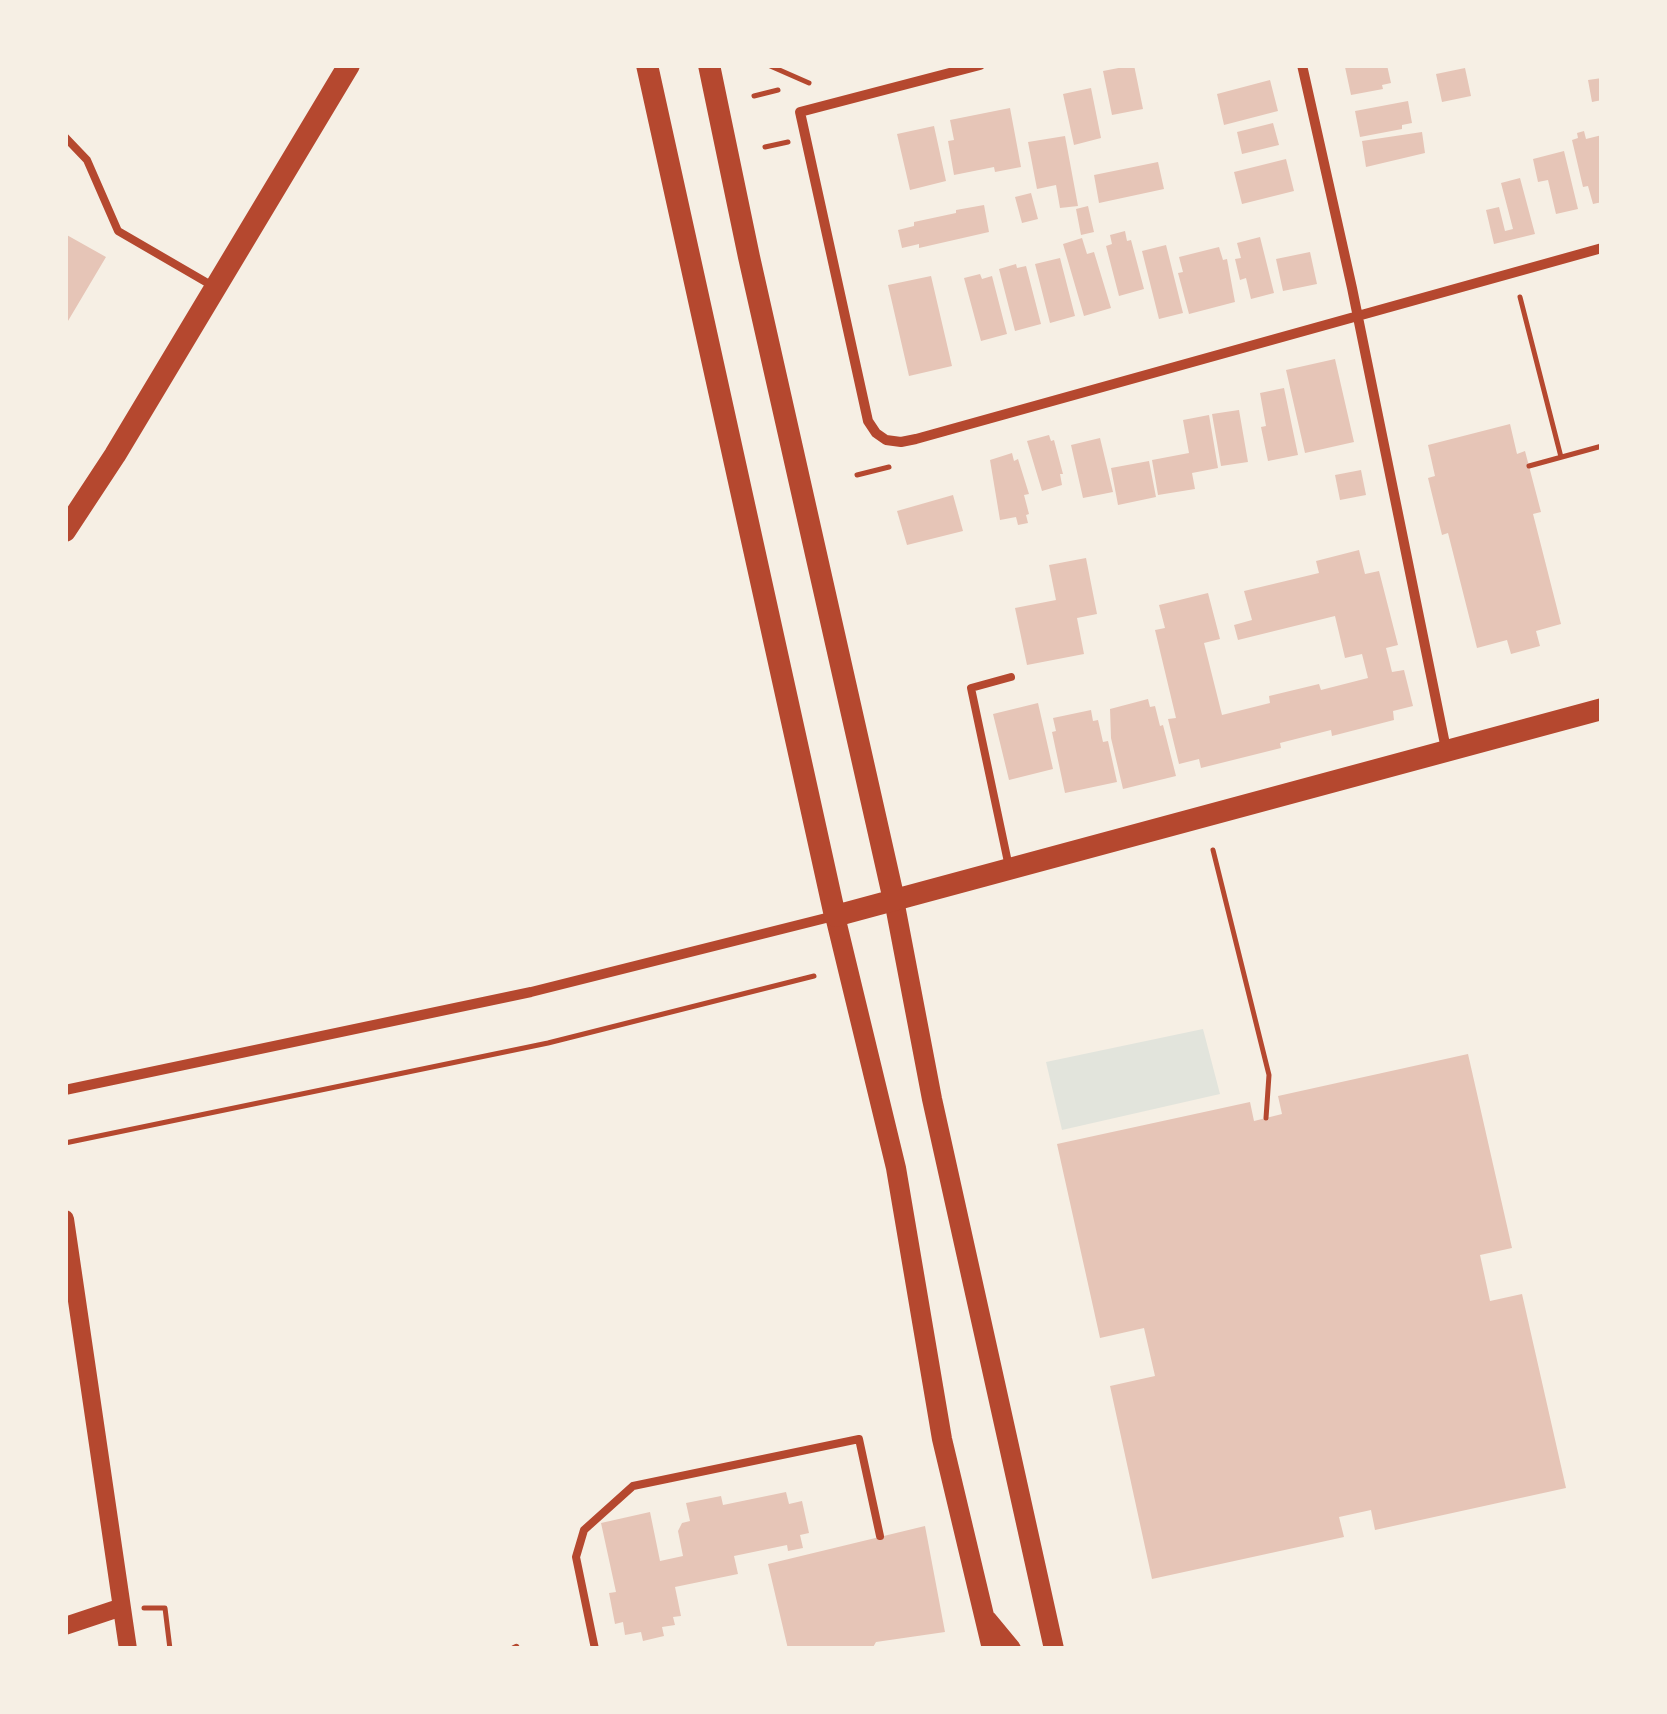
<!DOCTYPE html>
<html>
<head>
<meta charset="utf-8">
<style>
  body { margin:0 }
  #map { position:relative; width:1667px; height:1714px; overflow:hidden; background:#f6efe4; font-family:Montserrat,sans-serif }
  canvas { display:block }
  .frame { position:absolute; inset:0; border:68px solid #f6efe4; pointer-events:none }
</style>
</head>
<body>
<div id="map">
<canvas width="1667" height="1714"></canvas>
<div class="frame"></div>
</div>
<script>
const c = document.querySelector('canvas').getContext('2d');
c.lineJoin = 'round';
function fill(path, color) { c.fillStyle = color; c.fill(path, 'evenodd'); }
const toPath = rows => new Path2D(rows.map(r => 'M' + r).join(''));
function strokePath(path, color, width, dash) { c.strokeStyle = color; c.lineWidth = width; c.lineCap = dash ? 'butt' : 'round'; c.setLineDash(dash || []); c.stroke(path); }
fill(toPath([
  [1203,1029,1220,1094,1062,1130,1046,1062]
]), '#e2e4dc');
fill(toPath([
  [1134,65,1143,109,1112,115,1103,71],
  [1359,65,1387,65,1391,83,1382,85,1383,89,1351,95,1345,67],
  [1465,68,1471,96,1442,102,1436,74],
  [1602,78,1602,100,1592,102,1588,80],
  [1270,80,1278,111,1224,125,1217,94],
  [1091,88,1101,138,1074,145,1063,94],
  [1408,101,1412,123,1402,125,1402,129,1360,137,1355,111],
  [1010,108,1021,167,995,172,994,167,954,175,948,141,954,140,950,120],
  [1273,123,1279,145,1242,154,1237,132],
  [934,126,946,181,910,190,897,134],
  [1584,131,1586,139,1602,135,1602,202,1593,204,1588,186,1583,187,1572,140,1578,138,1577,133],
  [1422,132,1425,153,1366,167,1362,141],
  [1065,136,1078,206,1060,208,1056,185,1037,189,1028,142],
  [1564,151,1578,209,1556,214,1548,180,1538,182,1533,159],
  [1286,159,1294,191,1242,204,1234,172],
  [1158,162,1164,189,1099,203,1094,175],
  [1520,178,1535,234,1494,244,1486,210,1499,207,1505,231,1513,229,1501,183],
  [1031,193,1038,219,1022,223,1015,197],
  [984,205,989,232,919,248,919,244,902,248,898,230,914,226,914,222,956,213,956,210],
  [1088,206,1094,232,1081,235,1076,209],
  [1125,231,1127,241,1131,240,1144,289,1119,296,1106,246,1112,244,1110,235],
  [65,234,106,257,65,326],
  [1260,237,1274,293,1251,299,1246,278,1240,280,1235,259,1241,258,1237,243],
  [1082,238,1087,254,1094,252,1111,308,1084,316,1063,244],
  [1166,245,1183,313,1159,319,1142,251],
  [1219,247,1223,260,1227,259,1235,302,1189,314,1178,273,1183,272,1179,257],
  [1310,252,1317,284,1283,291,1276,259],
  [1060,258,1075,316,1050,323,1035,264],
  [1016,264,1017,268,1026,266,1041,324,1015,331,999,269],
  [980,274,982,279,992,276,1007,334,981,341,964,278],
  [931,276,952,366,909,376,888,285],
  [1335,359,1354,442,1305,453,1286,370],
  [1284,388,1298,455,1268,461,1261,427,1266,426,1260,393],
  [1239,410,1248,462,1221,466,1212,414],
  [1209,415,1218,468,1192,473,1195,489,1158,495,1152,460,1189,453,1183,420],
  [1510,424,1517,454,1525,451,1541,512,1533,514,1561,624,1536,631,1540,646,1511,654,1507,640,1477,648,1448,533,1442,535,1428,478,1435,476,1428,445],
  [1049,435,1051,441,1054,440,1063,474,1060,474,1062,485,1042,491,1027,441],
  [1100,438,1113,492,1083,498,1071,445],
  [1012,453,1014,461,1018,459,1029,494,1024,495,1029,514,1026,515,1028,523,1018,525,1016,517,1000,520,990,460],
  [1149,461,1156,497,1118,505,1111,468],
  [1361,470,1366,495,1340,500,1335,475],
  [953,495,963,531,907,545,897,511],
  [1359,550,1365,574,1379,571,1398,645,1386,648,1392,672,1404,670,1413,706,1393,711,1394,720,1332,736,1331,730,1280,743,1281,748,1201,768,1199,759,1179,764,1168,719,1176,718,1155,630,1165,628,1159,605,1208,593,1220,639,1204,643,1222,715,1270,703,1269,696,1319,684,1321,690,1368,678,1362,654,1345,658,1335,616,1238,640,1234,625,1252,620,1244,591,1319,573,1316,561],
  [1086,558,1097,614,1077,618,1084,654,1027,665,1015,608,1056,600,1049,565],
  [1148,699,1150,707,1155,706,1160,726,1163,725,1176,776,1123,789,1111,738,1110,709],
  [1038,703,1053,769,1009,780,993,714],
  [1091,710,1093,721,1098,720,1103,742,1108,741,1117,782,1065,793,1052,732,1056,731,1053,718],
  [1468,1054,1512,1248,1480,1255,1490,1301,1522,1294,1566,1488,1375,1530,1371,1510,1339,1517,1344,1537,1152,1579,1110,1386,1155,1376,1144,1328,1100,1338,1057,1144,1250,1102,1254,1121,1282,1114,1278,1096],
  [786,1492,789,1504,802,1501,809,1533,800,1535,803,1548,788,1551,787,1545,734,1556,738,1574,675,1587,681,1616,673,1617,675,1625,662,1627,664,1636,643,1641,641,1632,625,1635,623,1622,615,1624,609,1593,616,1592,601,1523,650,1512,660,1561,683,1556,678,1531,682,1523,690,1521,686,1503,721,1496,723,1505],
  [925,1526,945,1632,876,1642,872,1649,788,1649,768,1564]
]), '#e6c5b7');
strokePath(toPath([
  [768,65,809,83],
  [754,96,778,90],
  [765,147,788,142],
  [1520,297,1561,457],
  [1529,466,1602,446],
  [857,475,889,467],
  [1213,850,1269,1075,1266,1118],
  [65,1143,548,1043,814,976],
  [144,1608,165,1608,170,1649]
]), '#b5482f', 5);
strokePath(toPath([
  [65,137,87,160,118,231,211,285],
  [1009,867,971,688,1011,677],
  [514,1649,516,1648],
  [595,1649,576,1557,584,1530,633,1486,859,1439,880,1536]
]), '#b5482f', 8);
strokePath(toPath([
  [980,65,800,112,868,421,876,433,886,440,901,442,916,439,1602,248],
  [1302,65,1352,288,1446,749],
  [65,1090,531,992,834,916]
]), '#b5482f', 10);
strokePath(toPath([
  [65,1219,128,1649],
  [65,1626,122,1607]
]), '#b5482f', 18);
strokePath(toPath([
  [894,900,932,1099,1054,1649],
  [835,916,896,1168,942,1439,992,1649],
  [987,1620,1011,1649]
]), '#b5482f', 20);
strokePath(toPath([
  [647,65,835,916,1602,709],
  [709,65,749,257,894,900],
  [65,531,115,455,349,65]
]), '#b5482f', 22);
</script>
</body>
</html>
